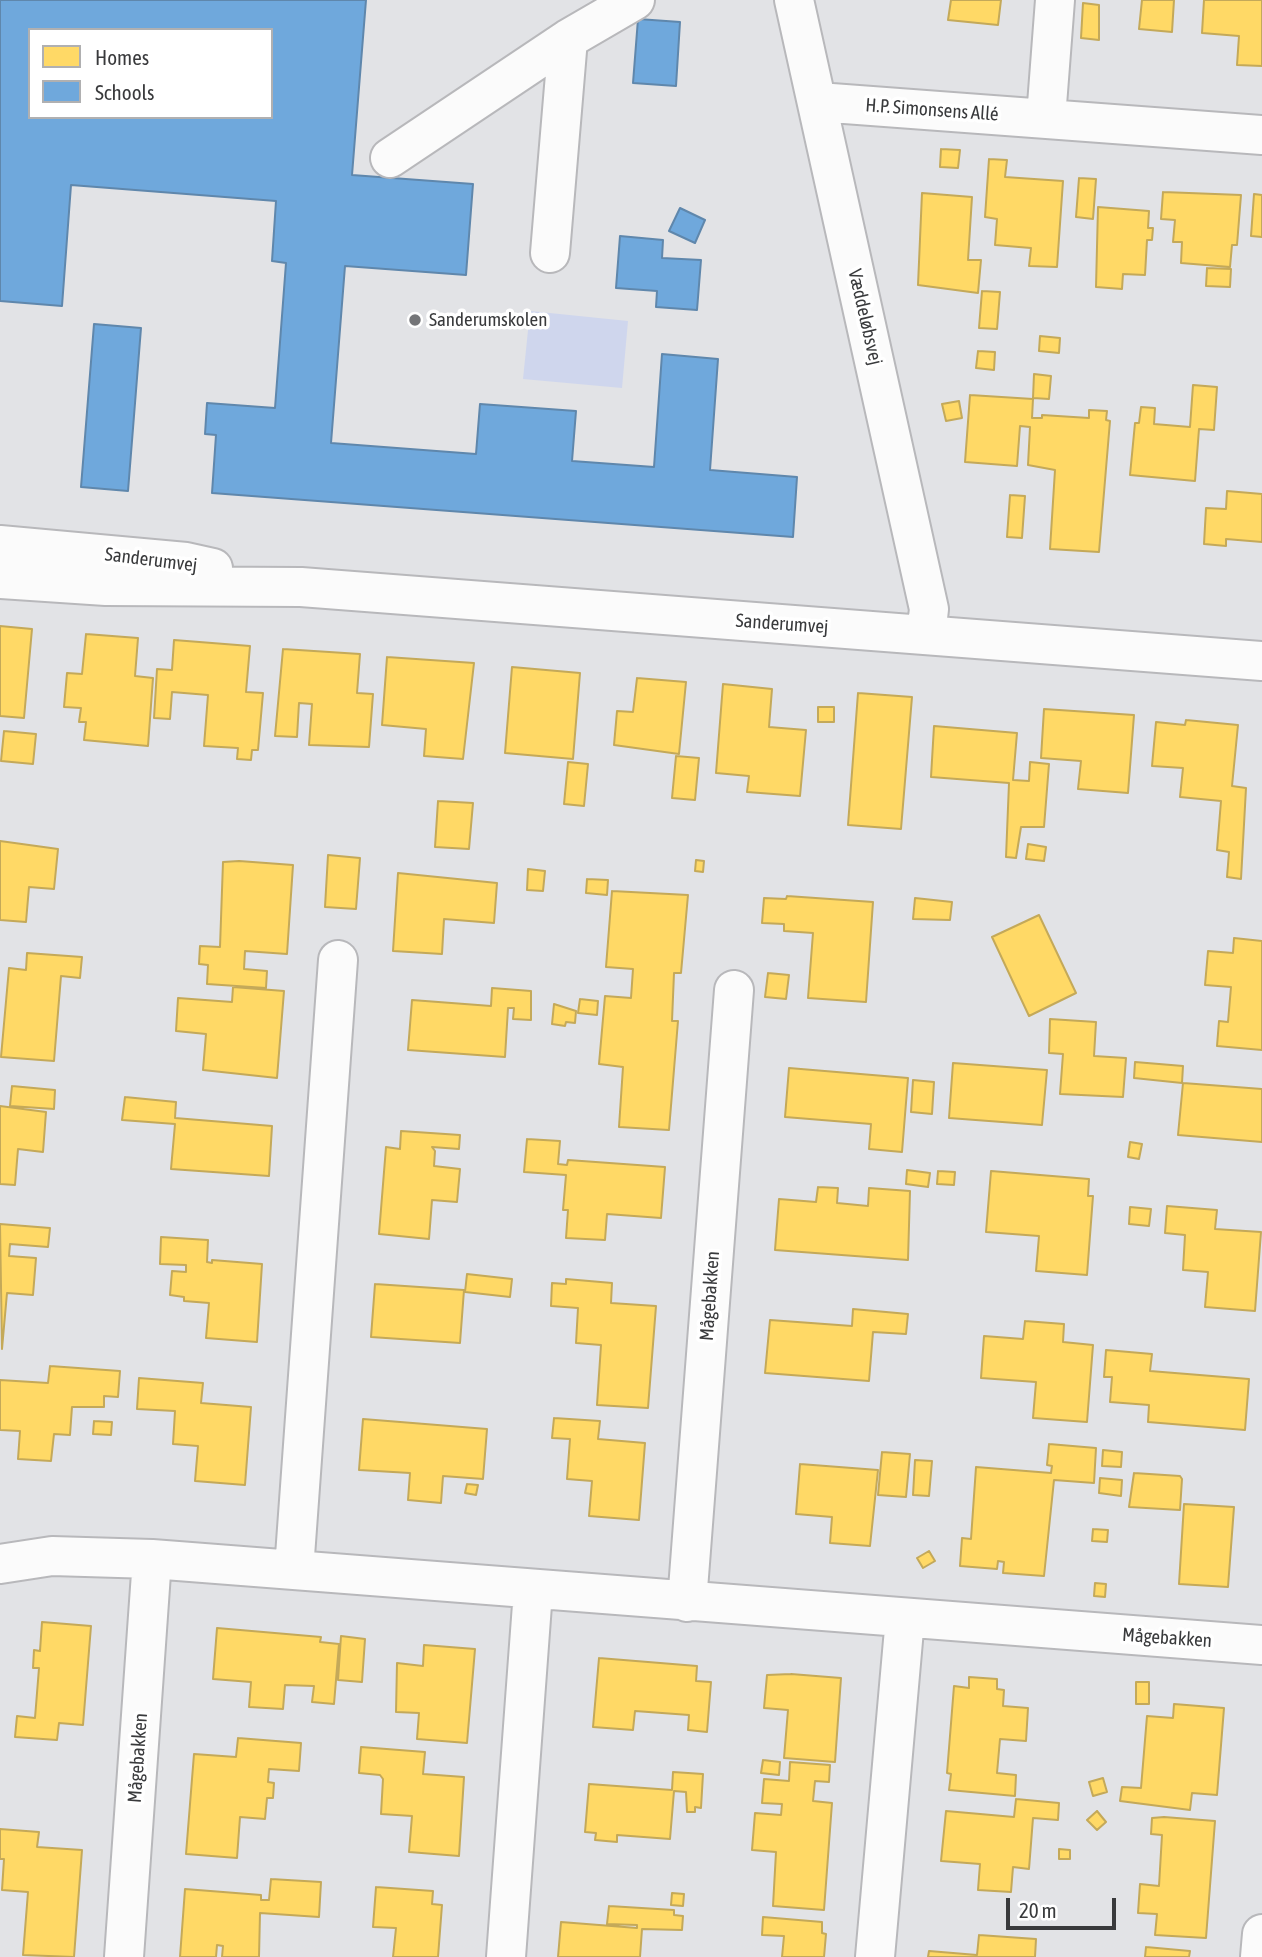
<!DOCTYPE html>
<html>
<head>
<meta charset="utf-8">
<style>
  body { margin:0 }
  #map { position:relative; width:1262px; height:1957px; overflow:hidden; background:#e2e3e6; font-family:"Asap Condensed",sans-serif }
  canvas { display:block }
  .legend { position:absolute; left:28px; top:28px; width:245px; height:91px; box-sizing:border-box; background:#fff; border:2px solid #b0b0b1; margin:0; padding:9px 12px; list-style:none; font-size:21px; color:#393a3c }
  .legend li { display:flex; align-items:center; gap:14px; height:35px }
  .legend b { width:35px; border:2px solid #b0b0b1 }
  .scale { position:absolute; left:1006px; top:1898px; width:110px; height:32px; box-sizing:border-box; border:4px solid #393a3c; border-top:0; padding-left:9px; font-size:21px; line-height:24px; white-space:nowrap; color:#393a3c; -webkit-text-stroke:5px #fff; paint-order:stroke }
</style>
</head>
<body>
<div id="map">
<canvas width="1262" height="1957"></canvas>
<ul class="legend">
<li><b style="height:19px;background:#ffd966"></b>Homes</li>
<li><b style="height:19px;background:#6fa8dc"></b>Schools</li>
</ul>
<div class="scale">20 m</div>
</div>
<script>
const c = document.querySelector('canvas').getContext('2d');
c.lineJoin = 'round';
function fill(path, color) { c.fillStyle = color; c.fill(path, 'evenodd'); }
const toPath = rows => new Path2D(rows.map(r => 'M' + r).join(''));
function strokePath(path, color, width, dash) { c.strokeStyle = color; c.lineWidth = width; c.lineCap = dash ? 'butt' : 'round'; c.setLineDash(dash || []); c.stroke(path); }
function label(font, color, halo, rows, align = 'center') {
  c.font = font + ' "Asap Condensed",sans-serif'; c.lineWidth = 7; c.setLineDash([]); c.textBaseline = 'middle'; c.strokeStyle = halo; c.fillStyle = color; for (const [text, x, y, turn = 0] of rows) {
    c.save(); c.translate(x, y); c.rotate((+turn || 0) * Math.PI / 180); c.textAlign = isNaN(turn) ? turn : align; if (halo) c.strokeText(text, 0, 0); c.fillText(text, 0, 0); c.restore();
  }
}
fill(toPath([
  [530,311,628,321,622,388,523,379]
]), '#cfd6ed');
const homes = toPath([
  [951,0,1001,0,998,25,948,20,951,0],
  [1142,0,1174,0,1172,32,1139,29,1142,0],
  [1204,0,1262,0,1262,66,1237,65,1239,36,1202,33,1204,0],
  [1083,3,1099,5,1099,40,1081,38,1083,3],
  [941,149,960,150,958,168,940,167,941,149],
  [989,159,1007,160,1005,177,1063,181,1057,267,1029,266,1031,248,995,245,997,219,985,217,989,159],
  [1079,178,1096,179,1093,219,1076,217,1079,178],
  [1163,192,1241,195,1237,245,1232,245,1230,267,1181,263,1182,242,1173,242,1175,220,1161,219,1163,192],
  [922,193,972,197,968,260,981,260,978,293,918,285,922,193],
  [1254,194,1262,195,1262,237,1251,236,1254,194],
  [1098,207,1149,211,1148,228,1153,228,1152,240,1147,240,1145,275,1123,274,1122,289,1096,287,1098,207],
  [1207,268,1231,269,1230,287,1206,286,1207,268],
  [982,291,1000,292,997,329,979,328,982,291],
  [1040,336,1060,338,1059,353,1039,351,1040,336],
  [978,351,995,352,994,370,976,368,978,351],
  [1034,374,1051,376,1049,399,1033,398,1034,374],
  [1193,385,1217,387,1214,430,1199,429,1195,481,1130,475,1135,423,1139,423,1141,407,1155,408,1154,424,1190,427,1193,385],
  [970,395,1033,399,1032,418,1042,418,1042,415,1089,418,1089,410,1107,411,1106,420,1110,421,1099,552,1050,549,1055,470,1028,465,1030,427,1020,426,1017,466,965,462,970,395],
  [959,401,962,418,946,421,942,404,959,401],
  [1227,491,1262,494,1262,542,1226,539,1226,546,1204,544,1206,508,1226,509,1227,491],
  [1010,495,1025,496,1022,538,1007,537,1010,495],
  [0,626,32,629,24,718,0,716,0,626],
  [86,634,138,638,135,676,153,678,148,746,84,740,86,722,79,722,81,708,64,707,67,673,82,674,86,634],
  [174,640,250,646,246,692,263,693,258,750,252,750,251,760,237,759,238,748,204,746,208,695,172,692,170,719,154,718,157,669,172,670,174,640],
  [283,649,360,654,357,693,373,694,369,747,309,745,312,704,299,703,297,737,275,736,283,649],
  [387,657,474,663,463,759,424,756,426,729,382,725,387,657],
  [512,667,580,673,573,759,505,753,512,667],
  [637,678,686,682,679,754,614,745,617,711,633,712,637,678],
  [723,684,772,689,769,727,806,730,800,796,747,792,749,776,716,773,723,684],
  [858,693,912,697,901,829,848,825,858,693],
  [818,707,834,707,834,722,818,722,818,707],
  [1044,709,1134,715,1128,793,1078,789,1081,761,1041,758,1044,709],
  [1186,720,1238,725,1232,786,1246,788,1241,879,1227,877,1229,852,1217,850,1221,801,1180,797,1183,768,1152,766,1156,722,1185,725,1186,720],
  [934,726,1017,733,1013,780,1029,781,1030,762,1049,764,1044,827,1021,827,1016,858,1006,857,1009,783,931,777,934,726],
  [4,731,36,734,33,764,1,761,4,731],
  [676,756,699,758,695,800,672,798,676,756],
  [568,762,588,764,584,806,564,804,568,762],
  [438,801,473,803,469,849,435,847,438,801],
  [0,841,58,849,54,889,29,887,26,922,0,920,0,841],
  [1028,844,1046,847,1044,861,1026,859,1028,844],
  [328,855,360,858,356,909,325,907,328,855],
  [696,860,704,861,703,872,695,871,696,860],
  [239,861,293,865,287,954,245,951,244,969,267,971,266,988,207,984,208,965,199,964,200,946,220,947,223,862,239,861],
  [528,869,545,871,543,891,527,890,528,869],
  [398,873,497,883,494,923,444,919,442,954,393,951,398,873],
  [587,879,608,880,607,895,586,893,587,879],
  [612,891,688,895,681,973,674,973,672,1021,678,1021,669,1130,619,1127,623,1067,599,1064,605,996,631,998,633,969,606,967,612,891],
  [787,896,873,902,866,1002,808,998,813,933,784,931,784,924,762,923,764,898,786,899,787,896],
  [915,898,952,902,950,920,913,919,915,898],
  [1039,915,1076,993,1029,1016,992,937,1039,915],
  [1234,938,1262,941,1262,1050,1217,1046,1219,1021,1228,1022,1231,987,1205,985,1208,951,1233,953,1234,938],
  [27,953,82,957,80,978,61,976,54,1061,1,1057,9,968,26,970,27,953],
  [768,973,789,975,786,999,765,997,768,973],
  [233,987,284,991,277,1078,203,1070,206,1034,176,1031,178,998,232,1002,233,987],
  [492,988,531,991,531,1020,513,1019,514,1008,508,1008,505,1057,408,1050,412,1000,491,1006,492,988],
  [580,999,598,1001,597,1015,578,1013,580,999],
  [554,1004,576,1011,575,1023,566,1022,565,1026,552,1024,554,1004],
  [1050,1019,1096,1022,1094,1056,1126,1058,1123,1097,1060,1094,1063,1054,1049,1053,1050,1019],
  [1135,1062,1183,1066,1182,1083,1134,1078,1135,1062],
  [953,1063,1047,1070,1042,1125,949,1118,953,1063],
  [789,1068,908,1078,902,1152,869,1149,871,1124,785,1117,789,1068],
  [913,1080,934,1082,932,1114,911,1112,913,1080],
  [1183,1083,1262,1089,1262,1142,1178,1135,1183,1083],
  [12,1086,55,1090,54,1109,10,1106,12,1086],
  [125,1097,176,1102,175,1118,272,1126,269,1176,171,1169,175,1124,122,1120,125,1097],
  [0,1106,46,1112,43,1152,18,1149,15,1185,0,1184,0,1106],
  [401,1131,460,1135,459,1149,432,1147,435,1151,434,1166,460,1169,457,1202,432,1200,429,1239,379,1234,386,1147,400,1149,401,1131],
  [527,1139,560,1141,558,1164,567,1165,568,1160,665,1167,661,1218,607,1214,605,1240,566,1238,568,1210,563,1210,566,1175,524,1172,527,1139],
  [1130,1142,1142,1144,1139,1159,1128,1157,1130,1142],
  [907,1170,930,1173,928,1187,906,1184,907,1170],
  [938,1171,955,1172,954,1185,937,1184,938,1171],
  [991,1171,1089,1179,1088,1196,1093,1196,1087,1275,1036,1271,1039,1236,986,1232,991,1171],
  [818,1187,838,1188,837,1203,868,1206,869,1188,910,1191,908,1260,775,1250,779,1199,816,1202,818,1187],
  [1167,1206,1217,1210,1215,1229,1261,1232,1255,1311,1205,1307,1208,1272,1183,1270,1185,1235,1165,1233,1167,1206],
  [1130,1207,1151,1209,1149,1226,1129,1224,1130,1207],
  [0,1224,50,1228,48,1247,10,1244,9,1256,36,1258,33,1295,7,1293,2,1349,0,1224],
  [161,1237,208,1240,207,1262,212,1263,212,1260,262,1264,257,1342,206,1338,209,1303,184,1301,184,1297,170,1295,172,1271,186,1272,186,1265,160,1264,161,1237],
  [467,1274,512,1279,510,1297,465,1292,467,1274],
  [566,1279,612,1283,611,1303,656,1306,648,1408,597,1405,601,1345,576,1343,578,1308,551,1306,552,1283,566,1284,566,1279],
  [375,1284,464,1290,460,1343,371,1337,375,1284],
  [853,1309,908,1314,906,1334,873,1332,869,1381,765,1373,770,1320,852,1326,853,1309],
  [1025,1321,1064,1324,1063,1342,1093,1345,1087,1422,1033,1418,1036,1382,981,1378,984,1336,1023,1339,1025,1321],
  [1106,1350,1152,1354,1150,1371,1249,1379,1245,1430,1148,1422,1149,1405,1110,1402,1112,1377,1104,1377,1106,1350],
  [50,1366,120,1371,118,1397,104,1396,104,1407,72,1407,70,1435,54,1434,51,1461,18,1459,20,1431,0,1430,0,1380,48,1383,50,1366],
  [139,1378,203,1383,201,1403,251,1407,245,1485,195,1481,198,1446,173,1444,175,1411,137,1409,139,1378],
  [554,1418,600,1421,598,1439,645,1443,639,1520,589,1516,592,1481,567,1479,570,1439,552,1438,554,1418],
  [363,1419,487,1429,483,1479,443,1476,441,1503,408,1500,410,1473,359,1470,363,1419],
  [94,1421,112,1422,111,1435,93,1434,94,1421],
  [1049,1444,1096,1448,1094,1483,1054,1480,1044,1576,1003,1573,1004,1562,998,1561,997,1569,960,1566,962,1538,971,1539,976,1467,1051,1473,1052,1466,1047,1465,1049,1444],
  [1103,1450,1122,1452,1121,1467,1102,1466,1103,1450],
  [882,1452,910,1454,906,1497,878,1495,882,1452],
  [915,1460,932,1461,929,1496,913,1495,915,1460],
  [800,1464,878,1470,870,1546,830,1543,832,1517,796,1514,800,1464],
  [1134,1473,1180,1476,1182,1479,1180,1510,1129,1507,1134,1473],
  [1100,1478,1122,1480,1121,1496,1099,1493,1100,1478],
  [467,1484,478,1485,476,1495,465,1493,467,1484],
  [1184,1504,1234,1507,1228,1587,1179,1584,1184,1504],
  [1093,1529,1108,1530,1107,1542,1092,1541,1093,1529],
  [929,1551,935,1561,923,1568,917,1558,929,1551],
  [1095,1583,1106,1584,1105,1597,1094,1596,1095,1583],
  [42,1622,91,1626,83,1725,59,1723,57,1740,15,1737,17,1716,35,1718,39,1668,33,1668,34,1650,40,1651,42,1622],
  [217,1628,321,1637,320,1642,339,1644,334,1704,312,1702,314,1686,285,1685,283,1709,249,1707,251,1682,213,1679,217,1628],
  [341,1636,365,1639,362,1682,338,1680,341,1636],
  [424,1645,475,1649,467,1743,417,1739,419,1713,396,1712,397,1663,423,1666,424,1645],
  [599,1658,697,1666,696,1681,711,1682,707,1732,688,1730,689,1715,635,1711,633,1730,593,1727,599,1658],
  [791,1674,841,1678,835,1762,784,1758,788,1710,764,1708,767,1675,791,1674],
  [969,1677,997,1679,997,1689,1004,1690,1003,1706,1028,1708,1026,1741,1000,1739,997,1773,1016,1775,1015,1796,949,1790,951,1774,947,1773,954,1686,969,1688,969,1677],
  [1136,1682,1149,1682,1149,1704,1136,1704,1136,1682],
  [1174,1704,1224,1708,1217,1795,1192,1793,1190,1810,1120,1801,1122,1787,1141,1788,1147,1716,1173,1718,1174,1704],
  [238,1738,301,1743,299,1771,269,1769,268,1782,274,1783,273,1798,267,1798,265,1819,240,1817,237,1858,186,1854,194,1754,236,1757,238,1738],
  [361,1747,425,1752,423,1774,464,1777,459,1856,409,1852,412,1816,381,1814,383,1779,380,1775,359,1773,361,1747],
  [763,1760,780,1762,779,1775,761,1773,763,1760],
  [790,1762,830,1765,829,1782,815,1781,813,1801,832,1803,824,1910,773,1906,776,1852,752,1850,755,1813,781,1815,782,1804,762,1803,764,1779,789,1781,790,1762],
  [673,1772,703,1774,701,1808,695,1807,695,1812,687,1812,686,1792,674,1791,670,1839,617,1835,617,1842,595,1840,596,1833,585,1832,589,1784,672,1790,673,1772],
  [1103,1778,1107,1792,1093,1796,1089,1782,1103,1778],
  [1016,1799,1059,1803,1058,1820,1033,1818,1029,1869,1013,1867,1011,1892,978,1890,980,1864,941,1861,946,1811,1014,1817,1016,1799],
  [1097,1811,1106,1822,1097,1830,1087,1820,1097,1811],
  [1164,1817,1215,1821,1206,1938,1155,1935,1157,1914,1138,1913,1140,1884,1159,1886,1162,1835,1151,1834,1152,1818,1164,1817],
  [0,1829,39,1832,37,1847,82,1850,74,1957,23,1955,28,1892,2,1890,4,1859,0,1859,0,1829],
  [1059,1849,1070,1850,1070,1859,1059,1859,1059,1849],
  [271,1879,321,1882,319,1917,260,1913,259,1957,222,1957,223,1946,217,1945,216,1957,180,1957,185,1889,261,1895,261,1900,269,1900,271,1879],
  [376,1887,433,1891,432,1904,442,1905,438,1957,393,1957,396,1928,373,1927,376,1887],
  [672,1893,684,1894,683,1906,671,1905,672,1893],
  [609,1906,674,1910,674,1915,683,1916,682,1930,642,1929,640,1957,558,1957,561,1922,637,1928,637,1925,607,1924,609,1906],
  [763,1917,822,1922,822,1933,826,1934,824,1957,782,1957,784,1936,762,1935,763,1917],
  [979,1935,1036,1939,1035,1957,928,1957,929,1951,977,1955,979,1935],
  [1146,1947,1190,1951,1189,1957,1145,1957,1146,1947]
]);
fill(homes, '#ffd966');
strokePath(homes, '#c4a959', 2);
const schools = toPath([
  [0,0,366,0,352,175,473,184,466,275,345,266,331,443,476,454,480,404,576,411,572,461,654,467,662,354,718,359,710,470,797,477,793,537,212,493,216,435,205,434,207,403,275,408,286,263,272,261,276,201,71,185,62,306,0,301,0,0],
  [30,30,271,30,271,117,30,117,30,30],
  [638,19,680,22,676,86,633,83,638,19],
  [680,208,705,220,695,243,669,231,680,208],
  [620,236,663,240,662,258,701,260,697,310,656,307,657,291,616,288,620,236],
  [94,324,141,328,128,491,81,487,94,324]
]);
fill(schools, '#6fa8dc');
strokePath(schools, '#5f87ac', 2);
const minor = toPath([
  [794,0,929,609,926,635],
  [818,102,1262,135],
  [1046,118,1055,0],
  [390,158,568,39,635,0],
  [550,253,568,39],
  [0,545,186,562,213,568],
  [0,579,106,586,301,587,1262,661],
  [0,1564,52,1556,152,1559,1262,1645],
  [294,1570,338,960],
  [687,1602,734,990],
  [124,1957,152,1559],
  [506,1957,533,1591],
  [875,1957,905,1618],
  [1260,1957,1262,1934]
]);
strokePath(minor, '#b8b8bb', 42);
strokePath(minor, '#fbfbfb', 38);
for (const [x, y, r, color] of [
  [415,320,7,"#747578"]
]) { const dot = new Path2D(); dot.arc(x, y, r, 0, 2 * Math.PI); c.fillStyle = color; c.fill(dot); strokePath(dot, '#fff', 2.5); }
label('19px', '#393a3c', '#fff', [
  ["H.P. Simonsens Allé",932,110,4],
  ["Væddeløbsvej",865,317,77],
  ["Sanderumvej",151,560,7],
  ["Sanderumvej",782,624,4],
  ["Mågebakken",710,1296,-86],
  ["Mågebakken",1167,1638,4],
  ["Mågebakken",138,1758,-86]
]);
label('19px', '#393a3c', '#fff', [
  ["Sanderumskolen",429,320]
], 'left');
</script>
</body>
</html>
